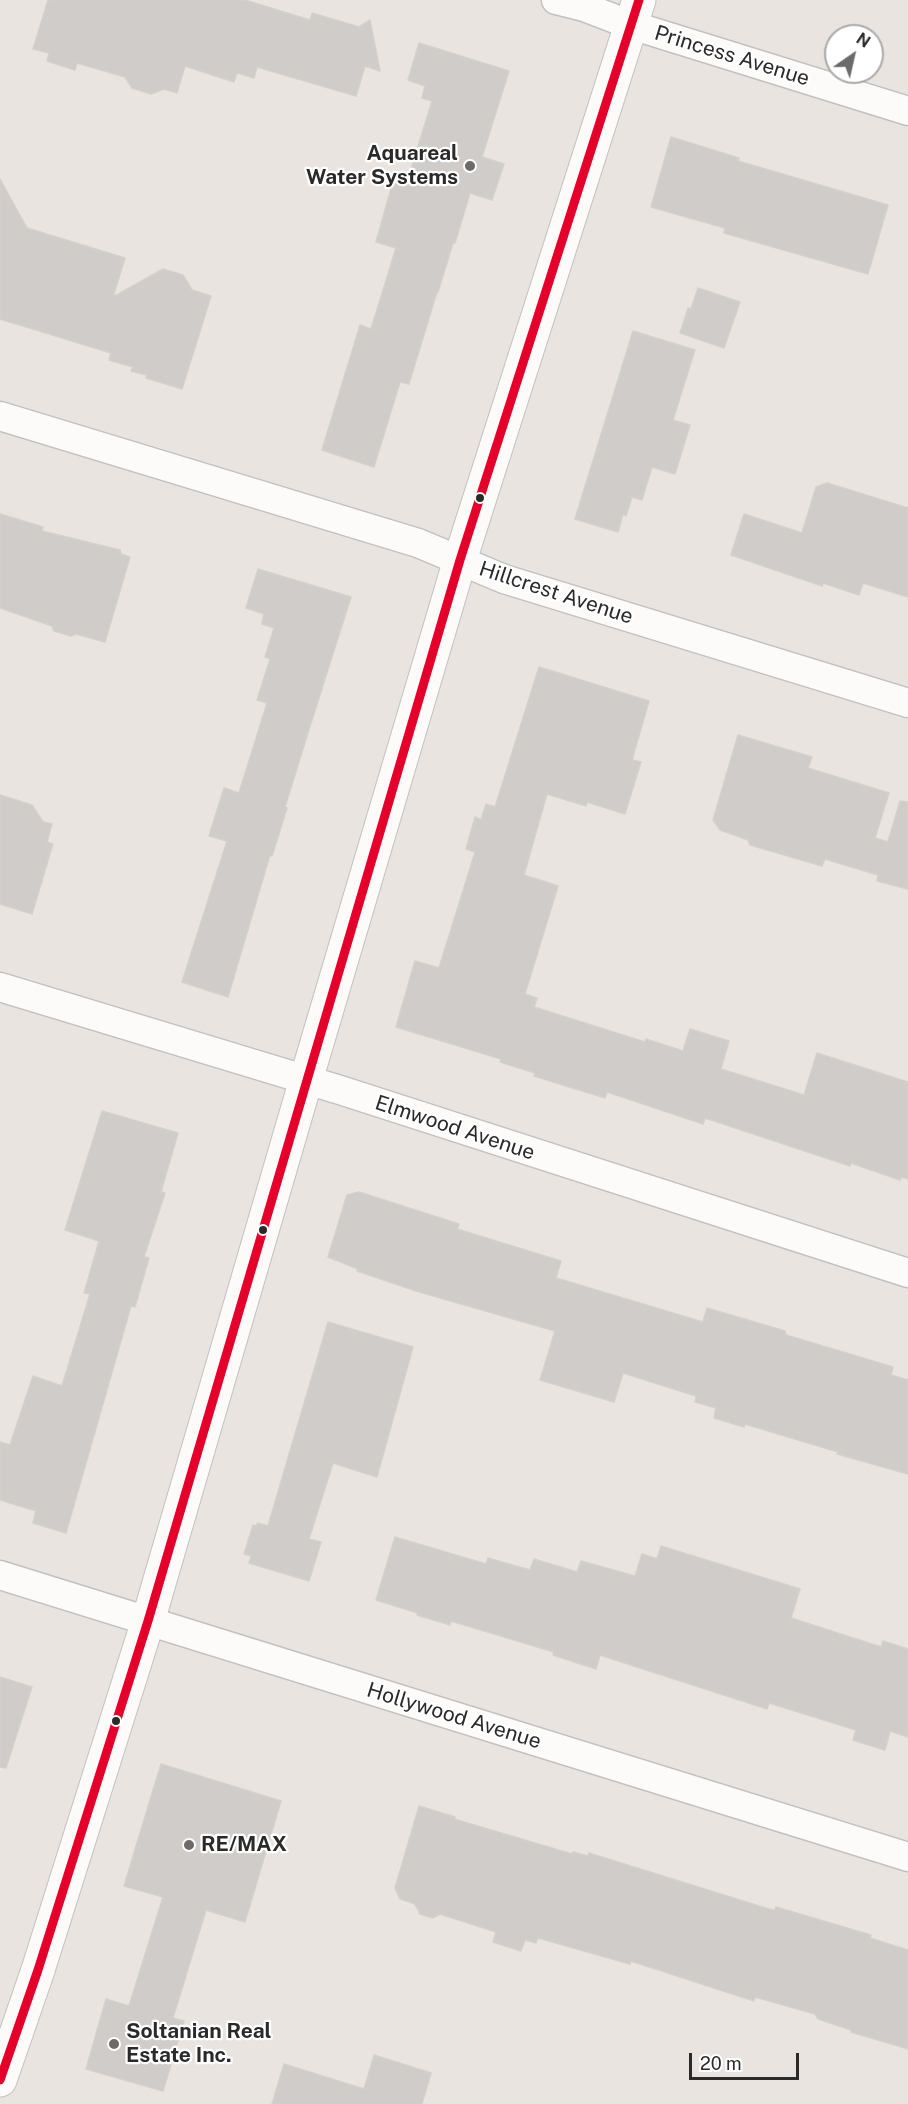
<!DOCTYPE html>
<html>
<head>
<meta charset="utf-8">
<style>
  body { margin:0 }
  #map { position:relative; width:908px; height:2104px; overflow:hidden; background:#e9e4df; font-family:"Public Sans",sans-serif }
  canvas { display:block }
  .north { position:absolute; left:824px; top:24px; width:60px; height:60px; box-sizing:border-box; background:#fff; border:2px solid #aaa; border-radius:50%; rotate:34deg; font-size:16px; font-weight:700; line-height:24px; text-align:center; color:#2a2a2a }
  .north::after { content:''; display:block; margin:auto; width:21px; height:27px; background:#6d6b69; clip-path:polygon(50% 0,100% 100%,50% 72%,0 100%) }
  .scale { position:absolute; left:689px; top:2053px; width:110px; height:27px; box-sizing:border-box; border:3px solid #2a2a2a; border-top:0; padding-left:8px; font-size:18px; line-height:21px; white-space:nowrap; color:#2a2a2a; -webkit-text-stroke:4px #fff; paint-order:stroke }
</style>
</head>
<body>
<div id="map">
<canvas width="908" height="2104"></canvas>
<div class="north">N</div>
<div class="scale">20 m</div>
</div>
<script>
const c = document.querySelector('canvas').getContext('2d');
c.lineJoin = 'round';
function fill(path, color) { c.fillStyle = color; c.fill(path, 'evenodd'); }
const toPath = rows => new Path2D(rows.map(r => 'M' + r).join(''));
function strokePath(path, color, width, dash) { c.strokeStyle = color; c.lineWidth = width; c.lineCap = dash ? 'butt' : 'round'; c.setLineDash(dash || []); c.stroke(path); }
function label(font, color, halo, rows, align = 'center') {
  c.font = font + ' "Public Sans",sans-serif'; c.lineWidth = 4.5; c.setLineDash([]); c.textBaseline = 'middle'; c.strokeStyle = halo; c.fillStyle = color; for (const [text, x, y, turn = 0] of rows) {
    c.save(); c.translate(x, y); c.rotate((+turn || 0) * Math.PI / 180); c.textAlign = isNaN(turn) ? turn : align; if (halo) c.strokeText(text, 0, 0); c.fillText(text, 0, 0); c.restore();
  }
}
const building = toPath([
  [48,0,245,0,310,20,312,13,359,27,370,20,380,71,365,66,356,96,257,67,254,78,237,73,234,82,185,66,177,93,164,89,151,94,132,88,125,77,77,63,75,70,47,61,49,53,33,49,48,0],
  [419,43,509,71,482,157,504,164,492,200,470,193,455,243,453,243,438,292,437,292,409,384,400,382,374,467,322,450,360,325,371,329,396,248,376,242,394,178,407,182,432,101,422,98,425,86,408,80,419,43],
  [671,137,739,158,738,161,888,205,868,274,724,233,725,228,651,207,671,137],
  [0,179,27,228,125,258,113,297,163,269,183,275,192,290,211,296,182,389,146,378,147,375,131,371,133,367,109,360,111,353,0,319,0,179],
  [698,288,740,302,724,348,680,333,688,308,691,309,698,288],
  [633,331,695,350,673,420,690,425,675,474,652,467,642,500,632,497,626,516,623,514,618,532,575,519,633,331],
  [827,483,908,508,908,597,863,583,859,595,823,583,822,586,731,555,744,514,802,533,816,487,827,483],
  [0,514,43,527,42,531,120,550,121,554,130,557,105,642,76,634,71,636,54,631,52,626,0,608,0,514],
  [258,569,351,597,306,739,285,807,287,808,272,856,270,855,228,997,182,982,227,841,209,836,224,788,239,793,267,703,257,700,270,659,265,657,274,628,262,624,264,614,246,608,258,569],
  [539,667,649,701,632,760,641,762,625,814,587,802,586,806,547,794,524,875,558,886,525,994,537,998,534,1007,645,1042,646,1039,683,1051,690,1029,729,1041,721,1069,804,1095,817,1053,908,1082,908,1179,901,1177,900,1180,851,1163,850,1166,705,1118,703,1124,607,1092,605,1098,534,1076,535,1073,500,1062,501,1059,396,1027,415,961,439,968,475,852,466,849,475,817,481,820,486,804,495,807,539,667],
  [738,735,812,757,808,768,889,793,875,838,888,842,900,801,908,802,908,889,877,881,878,875,825,859,822,866,750,845,748,840,720,830,713,820,738,735],
  [0,795,32,805,43,822,52,824,47,842,53,844,32,914,0,904,0,795],
  [102,1111,178,1133,161,1192,165,1193,144,1257,149,1258,135,1307,131,1306,66,1533,33,1523,36,1511,0,1500,0,1442,10,1445,33,1376,62,1386,90,1294,84,1293,99,1241,65,1230,102,1111],
  [359,1192,459,1224,457,1229,561,1261,556,1278,703,1322,707,1308,785,1331,786,1335,893,1367,891,1375,908,1380,908,1474,837,1454,838,1452,745,1424,744,1427,714,1418,716,1408,695,1402,696,1396,623,1373,614,1402,540,1380,555,1331,416,1291,357,1271,358,1269,328,1257,347,1195,359,1192],
  [328,1322,413,1347,377,1477,333,1463,309,1539,321,1542,309,1581,249,1563,251,1556,244,1554,253,1525,256,1526,258,1523,268,1526,328,1322],
  [395,1537,486,1564,488,1558,530,1570,534,1559,577,1572,581,1561,635,1576,642,1554,657,1559,661,1546,800,1589,791,1618,881,1647,883,1641,908,1649,908,1737,890,1731,885,1750,853,1740,856,1730,769,1703,767,1709,600,1655,596,1669,553,1655,554,1652,451,1621,450,1625,417,1615,418,1613,376,1600,395,1537],
  [0,1677,32,1687,6,1768,0,1767,0,1677],
  [161,1764,281,1801,245,1922,206,1910,173,2018,184,2021,163,2091,86,2069,106,1999,129,2006,163,1897,124,1886,161,1764],
  [419,1806,455,1817,454,1819,572,1854,573,1852,588,1856,589,1853,772,1910,775,1910,776,1907,871,1935,870,1938,908,1950,908,2049,851,2032,851,2030,818,2019,815,2014,755,1997,754,2001,631,1961,630,1964,538,1938,536,1943,525,1940,521,1951,493,1942,496,1932,440,1914,433,1918,420,1914,415,1904,400,1899,395,1888,419,1806],
  [374,2055,431,2073,422,2104,272,2104,284,2064,364,2089,374,2055]
]);
fill(building, '#cfccc9');
strokePath(building, '#d4d0cb', 1.5);
const street = toPath([
  [556,0,584,7,631,25,908,111],
  [0,416,418,543,504,579,908,703],
  [0,987,340,1090,908,1273],
  [0,1575,908,1857]
]);
const secondary = toPath([
  [0,2080,38,1970,148,1621,306,1080,460,560,639,0]
]);
strokePath(street, '#c2c1c1', 31);
strokePath(secondary, '#c2c1c1', 35);
strokePath(street, '#fcfbfa', 28);
strokePath(secondary, '#fcfbfa', 33);
strokePath(toPath([
  [0,2080,38,1970,148,1621,460,560,639,0]
]), '#e4002b', 9);
for (const [x, y, r, color] of [
  [470,166,6,"#6d6b69"],
  [480,498,5,"#2a2a2a"],
  [263,1230,5,"#2a2a2a"],
  [116,1721,5,"#2a2a2a"],
  [189,1845,6,"#6d6b69"],
  [114,2044,6,"#6d6b69"]
]) { const dot = new Path2D(); dot.arc(x, y, r, 0, 2 * Math.PI); c.fillStyle = color; c.fill(dot); strokePath(dot, '#fff', 2); }
label('21px', '#2a2a2a', '#fff', [
  ["Princess Avenue",732,56,17],
  ["Hillcrest Avenue",556,593,18],
  ["Elmwood Avenue",455,1128,18],
  ["Hollywood Avenue",454,1716,17]
]);
label('bold 21px', '#2a2a2a', '#fff', [
  ["Aquareal",458,154,"right"],
  ["Water Systems",458,178,"right"],
  ["RE/MAX",201,1845],
  ["Soltanian Real",126,2032],
  ["Estate Inc.",126,2056]
], 'left');
</script>
</body>
</html>
